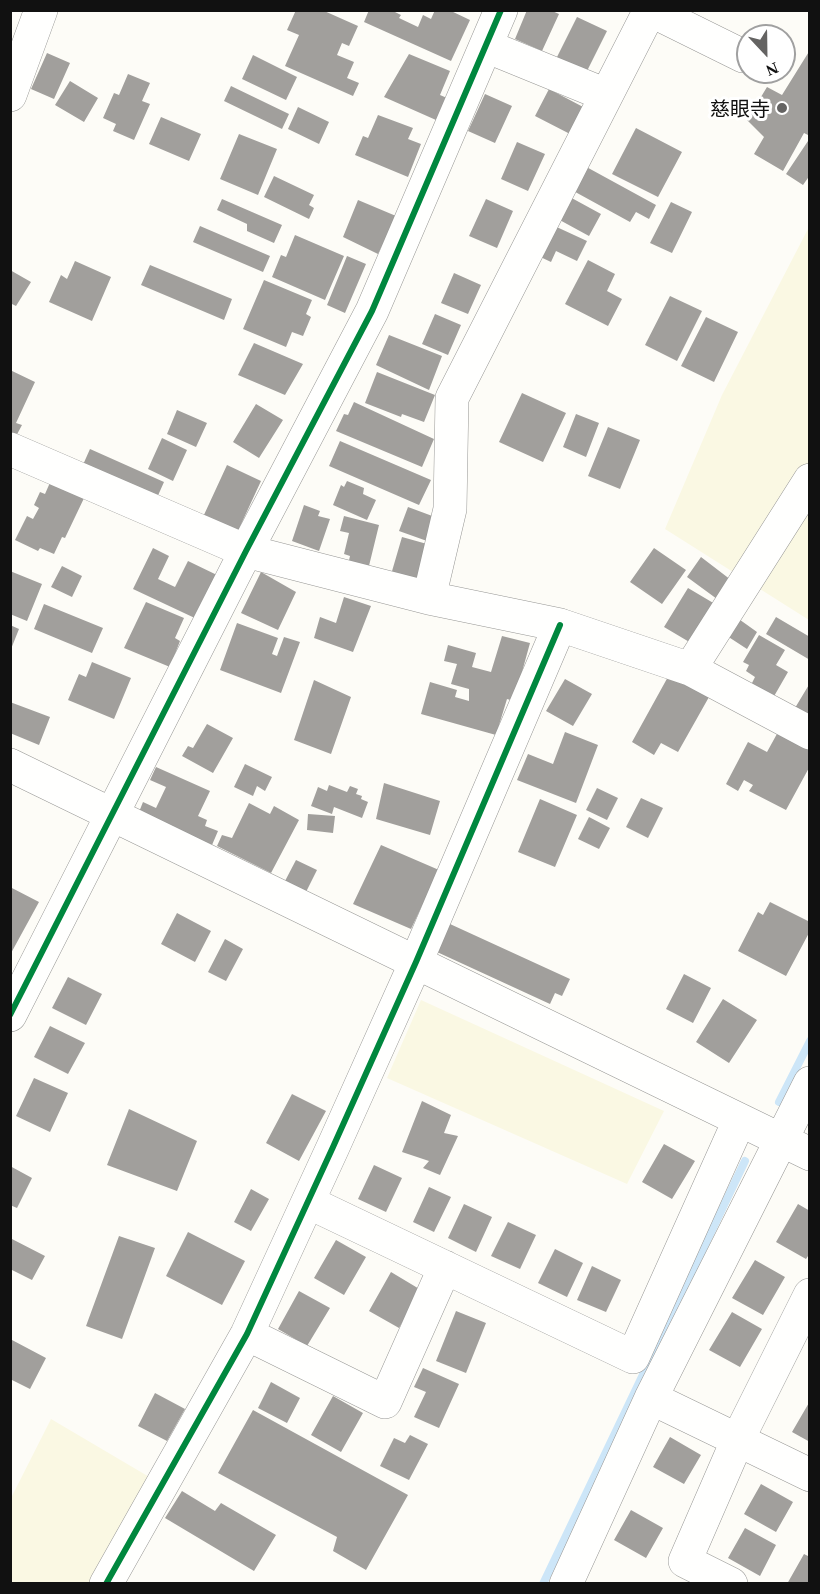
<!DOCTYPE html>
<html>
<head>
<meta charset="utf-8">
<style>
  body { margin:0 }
  #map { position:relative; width:820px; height:1594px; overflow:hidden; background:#fdfcf7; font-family:Georgia,serif }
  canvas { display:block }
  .frame { position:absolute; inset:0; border:12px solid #111; pointer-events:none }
  .north { position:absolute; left:736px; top:24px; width:60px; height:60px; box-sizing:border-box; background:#fff; border:2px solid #a0a0a0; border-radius:50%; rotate:158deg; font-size:16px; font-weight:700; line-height:24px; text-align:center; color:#111 }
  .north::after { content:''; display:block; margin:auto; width:21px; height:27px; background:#646362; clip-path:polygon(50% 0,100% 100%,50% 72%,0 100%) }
</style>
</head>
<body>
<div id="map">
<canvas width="820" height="1594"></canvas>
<div class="frame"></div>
<div class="north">N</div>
</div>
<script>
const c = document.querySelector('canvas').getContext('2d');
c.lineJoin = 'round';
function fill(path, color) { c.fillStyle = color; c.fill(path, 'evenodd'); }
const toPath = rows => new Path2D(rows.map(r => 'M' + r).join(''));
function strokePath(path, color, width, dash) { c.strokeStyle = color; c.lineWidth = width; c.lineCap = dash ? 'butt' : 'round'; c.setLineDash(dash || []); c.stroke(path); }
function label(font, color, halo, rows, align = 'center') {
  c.font = font + ' Georgia,"Noto Sans JP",serif'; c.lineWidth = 6; c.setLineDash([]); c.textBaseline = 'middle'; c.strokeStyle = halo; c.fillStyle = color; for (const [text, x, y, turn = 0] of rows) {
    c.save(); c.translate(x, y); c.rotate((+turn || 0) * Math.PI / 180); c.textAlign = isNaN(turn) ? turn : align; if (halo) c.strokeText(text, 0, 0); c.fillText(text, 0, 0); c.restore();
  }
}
fill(toPath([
  [809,227,809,620,665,529,722,395],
  [421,1000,664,1111,627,1184,387,1078],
  [51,1419,151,1478,90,1583,11,1583,10,1500]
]), '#faf8e3');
strokePath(toPath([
  [779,1102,810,1041],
  [543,1584,745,1161]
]), '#cde6f8', 8);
fill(toPath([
  [296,10,322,10,358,26,349,46,342,43,337,55,354,62,347,78,359,83,353,96,285,66,299,35,287,30],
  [369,10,391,10,401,15,399,18,418,27,423,15,431,19,435,10,449,10,470,20,451,61,364,22],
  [527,10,550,10,559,14,542,51,515,39],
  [577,17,607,31,582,81,552,67],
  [810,50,810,136,804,133,783,171,754,154,764,137,747,120,767,87,782,95],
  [47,53,70,63,54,99,31,89],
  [409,54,450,71,440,95,447,98,436,120,384,97],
  [253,55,297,77,286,100,242,79],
  [128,74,150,83,142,101,150,104,134,140,113,131,116,124,103,118,114,93,119,95],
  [70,81,98,98,84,122,55,105],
  [231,86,289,114,282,129,224,101],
  [549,89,585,108,570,134,535,116],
  [485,94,512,106,495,143,468,131],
  [298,107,329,122,319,144,288,129],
  [378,115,413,128,408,139,421,144,408,177,355,155,363,136,368,138],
  [161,117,201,134,189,161,149,144],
  [636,128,682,152,658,197,612,174],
  [239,134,277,149,258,195,220,179],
  [810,138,810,175,803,185,786,174],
  [517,142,545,154,528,191,501,179],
  [581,164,656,205,649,219,636,212,630,222,568,188],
  [274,176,314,195,309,205,314,208,309,219,264,197],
  [568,196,601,214,589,236,556,218],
  [222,199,282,225,274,243,247,231,247,224,217,210],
  [486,199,513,211,497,248,469,236],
  [358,200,396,216,378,254,343,237],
  [671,202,692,212,672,253,650,243],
  [548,223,587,241,577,261,556,251,551,262,534,254],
  [200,226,270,256,263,272,193,242],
  [295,235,344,256,325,300,272,277,281,255,286,257],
  [347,256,366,264,345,313,327,305],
  [588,260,615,274,607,291,622,299,608,326,565,304],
  [75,261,111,277,92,321,49,302,61,275,67,279],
  [150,265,232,299,224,320,141,285],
  [10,270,31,282,16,306,10,303],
  [454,273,481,285,468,314,441,303],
  [264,280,312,300,306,314,311,317,303,336,292,332,286,347,243,329],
  [670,296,702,311,677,361,645,345],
  [435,314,461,325,448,355,422,344],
  [706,317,738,332,714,382,681,366],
  [389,335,442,356,429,390,376,365],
  [254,343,303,364,285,395,238,375],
  [10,370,35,382,16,423,22,425,14,440,10,438],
  [377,372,435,395,424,422,402,414,401,417,365,403],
  [522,393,566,413,543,462,499,442],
  [354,402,434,439,422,467,336,431,344,414,348,415],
  [256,404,283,420,259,458,233,442],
  [177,410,207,423,196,447,167,434],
  [576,414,599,423,586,457,563,447],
  [608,427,640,440,620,489,588,476],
  [162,438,187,450,173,481,148,469],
  [340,441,431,480,419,505,329,466],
  [90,449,164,482,156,500,82,467],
  [227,465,261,481,237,533,203,517],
  [52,478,86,494,65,538,62,537,54,554,40,548,38,551,15,540,27,516,33,519,39,508,34,505,40,492,45,494],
  [347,481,364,488,363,494,376,500,367,520,333,505,341,485,344,487],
  [304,505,320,511,318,516,330,519,319,551,292,541],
  [408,507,435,517,427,541,399,531],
  [344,516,379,525,367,574,347,569,350,556,344,554,349,533,340,531],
  [402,537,427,544,415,585,390,578],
  [153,548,169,556,158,579,175,587,188,561,219,576,199,620,133,589],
  [654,548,686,570,662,604,630,582],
  [701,557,731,580,717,599,687,577],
  [62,566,82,576,72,597,51,587],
  [10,571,42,584,27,621,10,614],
  [261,572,296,592,278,630,241,613],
  [688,588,715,604,691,643,664,627],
  [344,597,371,606,353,652,314,638,320,617,336,623],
  [146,602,184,618,175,638,180,641,170,667,124,648],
  [44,604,103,628,92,653,34,629],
  [736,617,757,632,747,649,724,634],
  [776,617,810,637,810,660,766,634],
  [237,623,278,638,272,654,277,656,284,637,300,642,281,693,220,670],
  [10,625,19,629,11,649,10,649],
  [759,635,785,650,776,665,788,672,773,698,751,685,755,677,746,671,749,665,743,662],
  [502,636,530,643,514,701,507,699,496,735,421,714,430,682,457,690,455,697,469,701,469,689,451,684,457,664,444,661,448,645,476,653,472,667,491,672],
  [92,662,131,678,114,719,68,700,79,674,86,677],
  [669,675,709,697,678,752,661,743,654,755,632,742],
  [565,679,592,694,573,726,546,711],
  [314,680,351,697,331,754,294,740],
  [810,683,810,716,795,708],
  [10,702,50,717,39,745,10,733],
  [207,724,233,738,213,773,182,756,188,746,193,748],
  [565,732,598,745,576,803,517,780,528,754,553,764],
  [778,732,810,749,810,766,786,810,749,791,753,785,744,780,738,791,726,784,748,742,767,752],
  [245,764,272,777,265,791,257,786,253,796,234,787],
  [156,767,210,791,198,816,207,820,205,826,218,831,212,845,139,812,143,802,156,808,166,787,150,780],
  [384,783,440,801,430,835,376,819],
  [329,785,347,792,350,786,358,789,356,794,362,796,361,799,368,802,362,818,334,807,332,814,311,806,318,787,327,791],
  [597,788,618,798,607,820,586,810],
  [641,798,663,808,648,838,626,827],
  [540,799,577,815,555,867,518,852],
  [249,803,270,814,274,806,299,820,271,873,217,846,222,835,232,838],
  [308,814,335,816,333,833,307,830],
  [589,817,610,828,599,849,578,839],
  [381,845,439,870,411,929,353,904],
  [296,860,317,870,306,892,285,881],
  [10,887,39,902,10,955],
  [770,902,810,922,810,931,786,976,738,951,758,912,763,915],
  [177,913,211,931,195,962,161,944],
  [450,924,570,979,562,996,555,993,550,1004,437,952],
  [225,939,243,949,226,981,208,972],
  [684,974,711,988,693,1023,666,1009],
  [68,977,102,994,86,1025,52,1008],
  [723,999,757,1020,729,1063,696,1042],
  [50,1026,85,1043,68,1074,34,1057],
  [34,1078,68,1093,50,1132,16,1116],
  [292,1094,326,1111,299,1161,266,1143],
  [422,1101,451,1115,444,1133,458,1136,440,1175,423,1168,429,1161,402,1152],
  [129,1109,197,1141,177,1191,107,1165],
  [664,1144,695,1161,672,1199,642,1182],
  [374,1165,402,1178,386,1212,358,1199],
  [10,1166,32,1178,17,1208,10,1205],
  [429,1187,451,1197,434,1232,413,1222],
  [251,1189,269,1199,251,1231,234,1222],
  [464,1204,492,1217,476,1252,448,1238],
  [798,1204,810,1211,810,1253,806,1259,776,1242],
  [508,1222,536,1235,520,1269,491,1256],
  [188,1232,245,1261,222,1305,166,1276],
  [119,1236,155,1248,122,1339,86,1326],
  [10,1238,45,1256,32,1280,10,1269],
  [336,1240,366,1257,344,1295,314,1278],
  [555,1249,583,1263,567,1297,538,1283],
  [755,1260,785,1277,763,1315,732,1298],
  [592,1266,621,1280,606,1312,577,1300],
  [391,1272,421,1290,399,1328,369,1311],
  [299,1291,330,1308,307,1346,278,1329],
  [456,1311,486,1323,466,1373,436,1361],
  [732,1312,762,1329,740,1367,709,1350],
  [12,1340,46,1358,30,1389,10,1379],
  [423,1368,459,1384,439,1428,414,1417,426,1392,414,1387],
  [271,1382,300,1398,287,1423,258,1408],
  [155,1393,185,1409,167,1441,138,1426],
  [333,1396,363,1413,341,1452,311,1435],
  [810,1401,810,1442,792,1432],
  [253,1410,408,1495,366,1570,333,1551,337,1537,218,1473],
  [410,1435,428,1444,409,1480,380,1466,394,1438,405,1443],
  [670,1437,701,1455,684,1484,653,1467],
  [761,1484,793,1502,776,1532,744,1514],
  [182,1491,215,1511,221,1503,276,1535,254,1571,165,1518],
  [631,1510,663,1528,646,1558,614,1540],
  [745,1528,776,1545,760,1576,728,1558],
  [804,1554,810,1557,810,1584,787,1584]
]), '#a19f9c');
const minor = toPath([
  [650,10,743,56],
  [486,46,606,95],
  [10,95,41,10],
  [10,449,246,551,429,598,560,625,690,669,810,733],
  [429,598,450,509,452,398,650,10],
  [690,669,810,480],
  [10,765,810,1154],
  [10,1015,246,551,372,311,501,10],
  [308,1202,633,1357,739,1121],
  [247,1334,385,1402,445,1267],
  [651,1398,810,1475],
  [106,1584,247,1334,333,1147,416,962,560,625],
  [566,1584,651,1398,810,1083],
  [731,1584,685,1561,738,1439,810,1295]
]);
strokePath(minor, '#979795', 34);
strokePath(minor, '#fffffe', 33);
strokePath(toPath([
  [10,1015,246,551,372,311,501,10],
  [106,1584,247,1334,333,1147,416,962,560,625]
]), '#00873e', 6);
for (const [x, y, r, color] of [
  [782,108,6,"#646362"]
]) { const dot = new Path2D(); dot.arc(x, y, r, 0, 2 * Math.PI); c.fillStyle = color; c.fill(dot); strokePath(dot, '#fff', 2); }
label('20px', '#111', '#fff', [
  ["慈眼寺",770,108]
], 'right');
</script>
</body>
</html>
